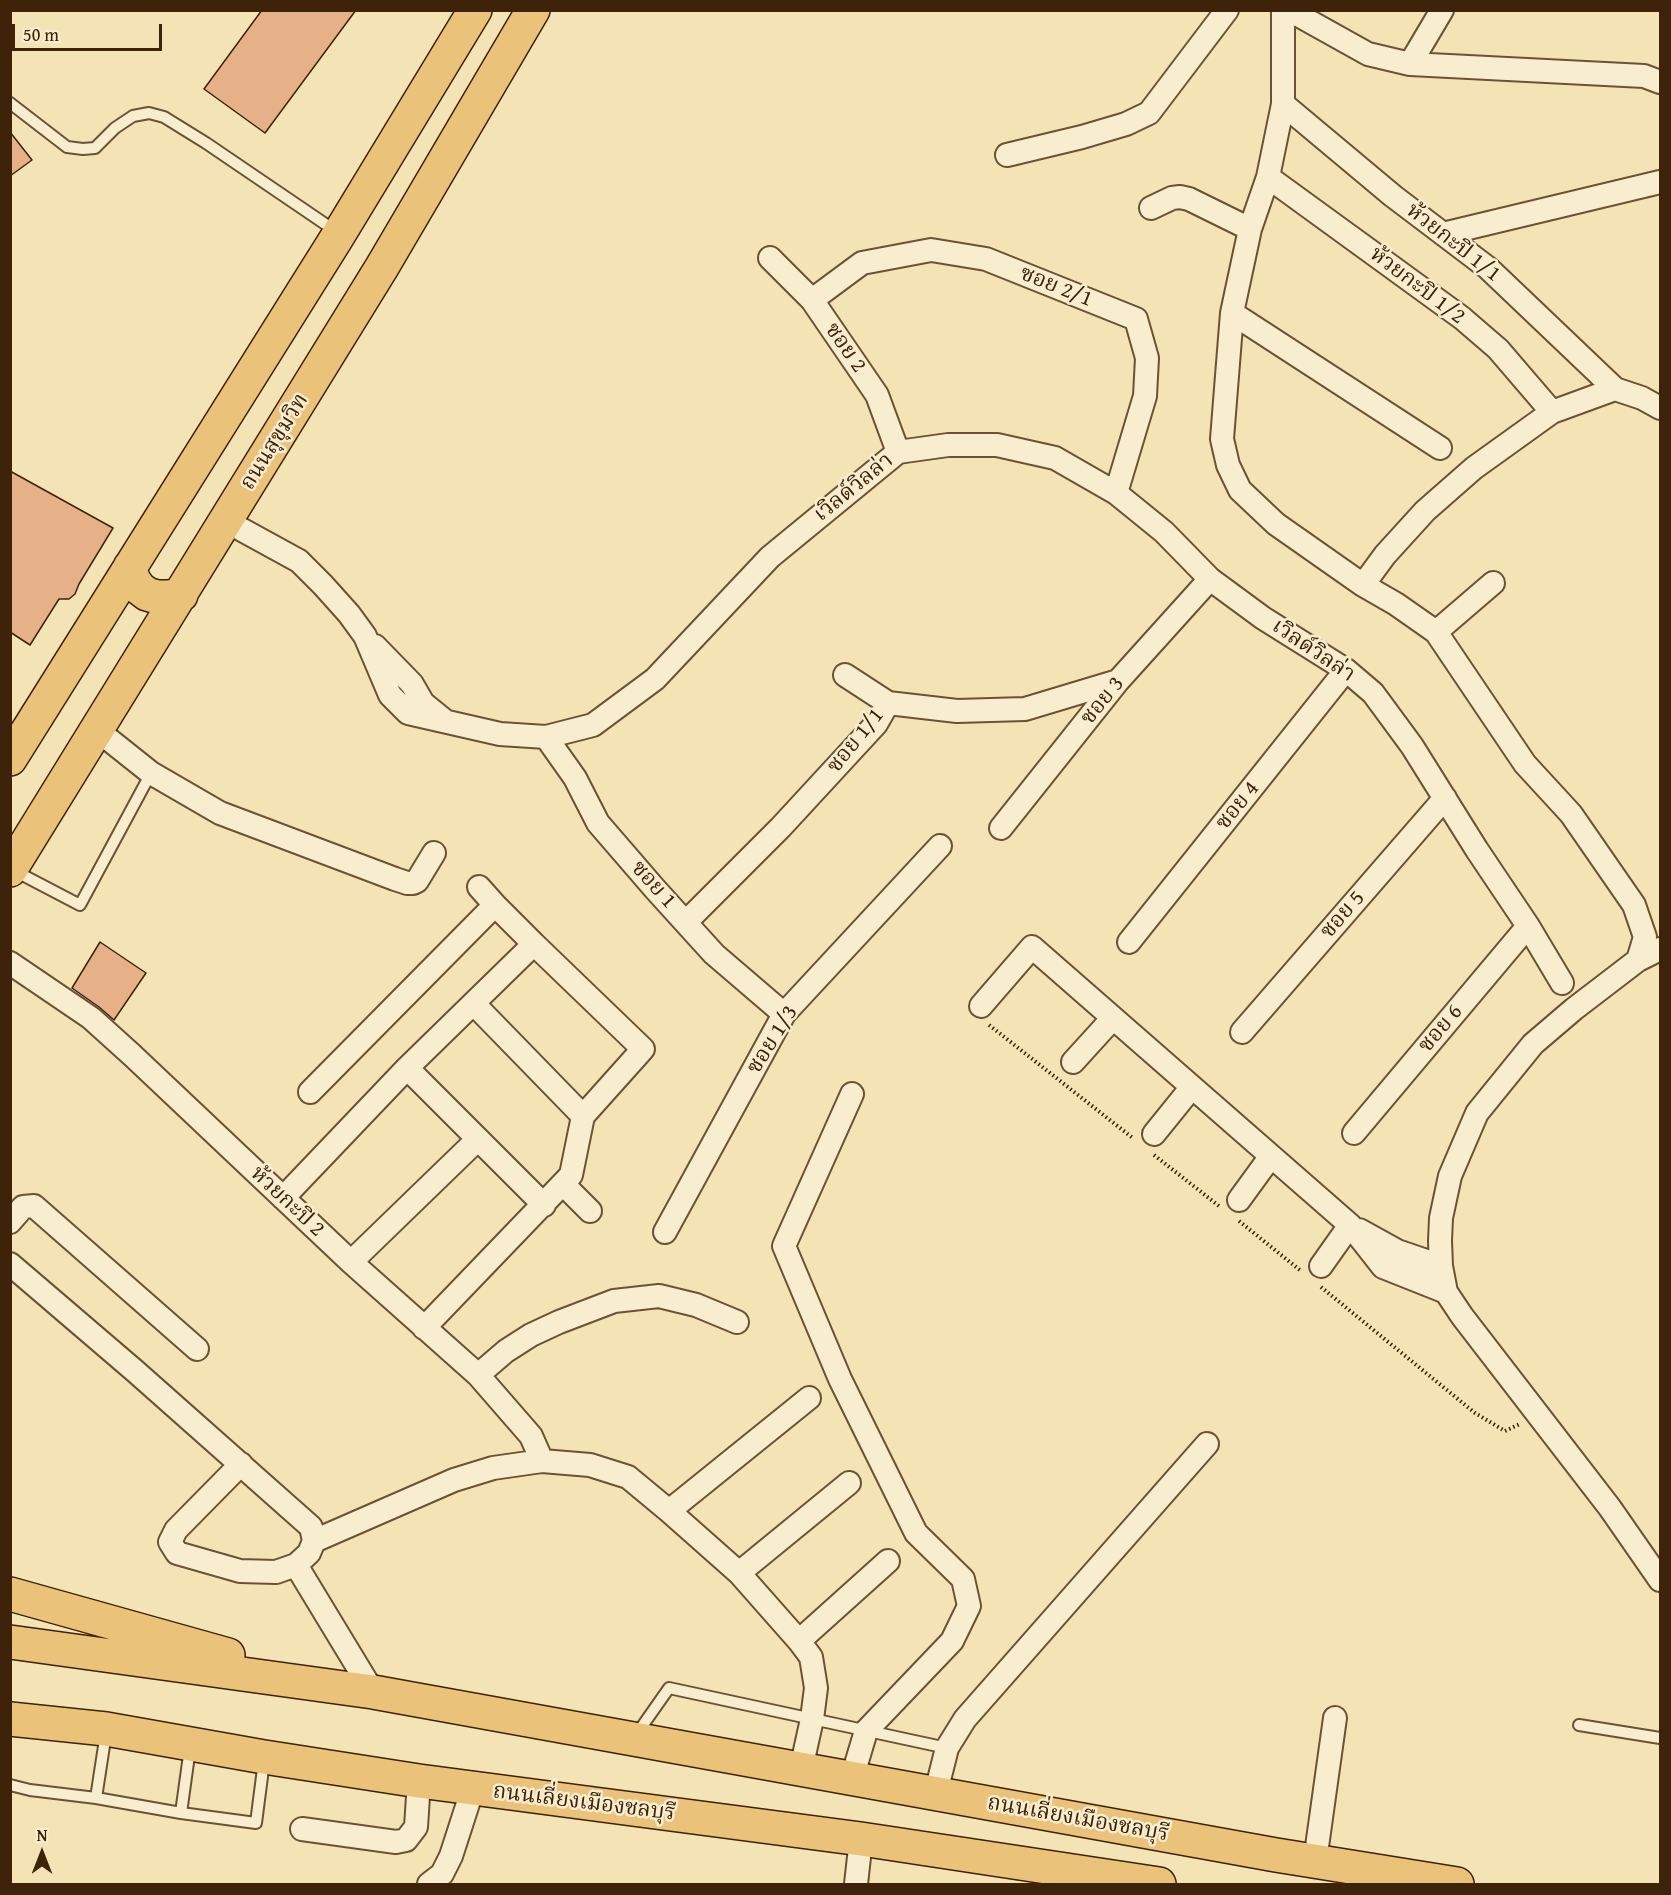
<!DOCTYPE html>
<html>
<head>
<meta charset="utf-8">
<style>
  body { margin:0 }
  #map { position:relative; width:1671px; height:1895px; overflow:hidden; background:#f4e4b5; font-family:"Gentium Book Plus",serif }
  canvas { display:block }
  .frame { position:absolute; inset:0; border:12px solid #3e220a; pointer-events:none }
  .north { position:absolute; left:12px; top:1823px; width:60px; height:60px; -webkit-text-stroke:4px #f8edcf; paint-order:stroke; rotate:0deg; font-size:16px; font-weight:700; line-height:24px; text-align:center; color:#3e220a }
  .north::after { content:''; display:block; margin:auto; width:21px; height:27px; background:#3e220a; clip-path:polygon(50% 0,100% 100%,50% 72%,0 100%) }
  .scale { position:absolute; left:12px; top:24px; width:150px; height:27px; box-sizing:border-box; border:3px solid #3e220a; border-top:0; padding-left:8px; font-size:18px; line-height:21px; white-space:nowrap; color:#3e220a; -webkit-text-stroke:4px #f8edcf; paint-order:stroke }
</style>
</head>
<body>
<div id="map">
<canvas width="1671" height="1895"></canvas>
<div class="frame"></div>
<div class="north">N</div>
<div class="scale">50 m</div>
</div>
<script>
const c = document.querySelector('canvas').getContext('2d');
c.lineJoin = 'round';
function fill(path, color) { c.fillStyle = color; c.fill(path, 'evenodd'); }
const toPath = rows => new Path2D(rows.map(r => 'M' + r).join(''));
function strokePath(path, color, width, dash) { c.strokeStyle = color; c.lineWidth = width; c.lineCap = dash ? 'butt' : 'round'; c.setLineDash(dash || []); c.stroke(path); }
function label(font, color, halo, rows, align = 'center') {
  c.font = font + ' "Gentium Book Plus","Noto Serif Thai",serif'; c.lineWidth = 5; c.setLineDash([]); c.textBaseline = 'middle'; c.strokeStyle = halo; c.fillStyle = color; for (const [text, x, y, turn = 0] of rows) {
    c.save(); c.translate(x, y); c.rotate((+turn || 0) * Math.PI / 180); c.textAlign = isNaN(turn) ? turn : align; if (halo) c.strokeText(text, 0, 0); c.fillText(text, 0, 0); c.restore();
  }
}
const building = toPath([
  [262,10,356,10,265,133,204,89,262,10],
  [10,132,32,160,10,176,10,132],
  [10,471,113,528,79,584,75,594,69,599,59,599,30,645,10,632,10,471],
  [100,942,146,973,114,1020,99,1007,72,988,100,942]
]);
fill(building, '#e6b188');
strokePath(building, '#3e220a', 1.5);
const lane = toPath([
  [10,103,67,147,83,149,95,148,115,128,133,116,149,113,164,117,206,143,337,232],
  [13,870,80,905,151,773],
  [1579,1725,1660,1738],
  [106,1733,96,1798,181,1813,256,1823,264,1761],
  [636,1735,669,1688,947,1748],
  [10,1785,30,1790,96,1798],
  [181,1813,190,1748]
]);
const street = toPath([
  [1283,10,1283,104,1268,177,1250,229,1232,313,1222,439,1228,465,1240,490,1276,524,1363,585,1396,604,1436,632,1525,764,1571,814,1634,905,1645,937,1638,960],
  [1289,10,1368,54,1410,64,1644,76,1660,82],
  [1410,64,1442,10],
  [1283,104,1393,196,1488,268,1615,389],
  [1007,155,1082,137,1126,124,1149,113,1227,10],
  [1268,177,1462,318,1498,349,1552,412],
  [1151,208,1172,198,1180,197,1189,199,1250,229],
  [1443,234,1660,182],
  [770,258,812,300,877,395,898,452],
  [812,300,862,263,931,250,986,259,1136,319,1147,358,1145,396,1116,493],
  [1232,313,1440,448],
  [226,521,299,561,323,585,349,614,365,636,390,695,408,713,500,734,546,737,593,725,655,679,770,557,898,452,948,445,997,445,1055,458,1116,493,1164,532,1210,579,1263,618,1346,670,1373,693,1412,746,1477,850,1528,926,1562,983],
  [1363,585,1385,555,1425,511,1474,468,1552,412,1615,389,1642,398,1660,408],
  [1436,632,1493,583],
  [375,646,412,684,423,703,444,720],
  [845,675,888,703],
  [97,730,151,773,220,813,395,879,407,883,413,883,417,881,434,853],
  [546,737,575,778,598,823,655,889,714,954,784,1014],
  [1001,828,1118,681,1210,579],
  [479,887,495,905,534,944],
  [686,922,781,827,876,724,888,703,957,711,1025,709,1118,681],
  [1129,942,1346,670],
  [1660,949,1638,960,1574,1009,1533,1044,1477,1113,1450,1176,1441,1218,1440,1241,1441,1266,1446,1292,1462,1316,1610,1508,1660,1580],
  [10,963,91,1018,132,1055,351,1262,478,1375,531,1436,542,1461],
  [474,1004,583,1116],
  [981,1006,1032,947,1350,1225,1383,1267,1446,1292],
  [1242,1032,1445,798],
  [1073,1062,1113,1018],
  [407,1068,544,1205],
  [310,1092,495,905],
  [852,1094,784,1246,840,1379,916,1533,963,1579,969,1606,952,1641,866,1731,852,1778],
  [1354,1133,1528,926],
  [1154,1134,1192,1087],
  [563,1184,590,1211],
  [283,1198,407,1068,534,944,643,1049,583,1116,571,1175,424,1328],
  [1239,1200,1271,1156],
  [10,1222,23,1207,34,1206,197,1349],
  [1359,1230,1397,1251,1441,1266],
  [665,1232,784,1014,940,846],
  [351,1262,478,1139],
  [10,1264,135,1371,311,1527,314,1541,309,1553,296,1565,373,1692],
  [1321,1266,1350,1225],
  [478,1375,506,1351,531,1335,559,1322,614,1301,659,1296,696,1305,737,1322],
  [241,1464,176,1530,170,1542,177,1553,240,1571,276,1572,296,1565],
  [669,1511,809,1398],
  [314,1541,454,1480,493,1468,542,1461,590,1465,628,1477,669,1511,739,1573,799,1641,811,1657,816,1688,812,1719,801,1769],
  [739,1573,849,1483],
  [799,1641,888,1561],
  [936,1792,947,1748,965,1719,1207,1444],
  [302,1829,396,1842,406,1840,416,1827,419,1781],
  [1315,1861,1335,1718],
  [429,1884,442,1874,451,1856,473,1788],
  [856,1884,861,1839]
]);
const primary = toPath([
  [130,567,133,579,139,588,147,594,157,597,168,597,181,595],
  [10,759,336,239,475,10],
  [10,870,382,267,533,10]
]);
const highway = toPath([
  [10,1594,228,1655],
  [10,1642,373,1692,1276,1855,1457,1884],
  [10,1719,106,1729,264,1757,419,1781,861,1839,1159,1884]
]);
strokePath(lane, '#6c5235', 14);
strokePath(street, '#6c5235', 26);
strokePath(primary, '#3e220a', 36);
strokePath(highway, '#3e220a', 36);
strokePath(toPath([
  [989,1025,1134,1139],
  [1154,1155,1219,1206],
  [1239,1221,1301,1271],
  [1321,1287,1475,1413,1505,1431,1520,1424]
]), '#3e220a', 4, [1.5, 3]);
strokePath(lane, '#f8edcf', 10);
strokePath(street, '#f8edcf', 22);
strokePath(primary, '#eac27a', 33);
strokePath(highway, '#eac27a', 33);
label('22px', '#3e220a', '#f8edcf', [
  ["ห้วยกะปิ 1/1",1453,243,38],
  ["ห้วยกะปิ 1/2",1417,286,37],
  ["ซอย 2/1",1056,287,22],
  ["ซอย 2",845,348,55],
  ["ถนนสุขุมวิท",275,442,-58],
  ["เวิลด์วิลล่า",854,488,-39],
  ["เวิลด์วิลล่า",1313,651,34],
  ["ซอย 3",1103,701,-51],
  ["ซอย 1/1",856,741,-51],
  ["ซอย 4",1238,806,-51],
  ["ซอย 1",653,885,48],
  ["ซอย 5",1343,915,-49],
  ["ซอย 6",1441,1029,-50],
  ["ซอย 1/3",773,1040,-58],
  ["ห้วยกะปิ 2",287,1202,43],
  ["ถนนเลี่ยงเมืองชลบุรี",584,1803,7],
  ["ถนนเลี่ยงเมืองชลบุรี",1078,1819,10]
]);
</script>
</body>
</html>
